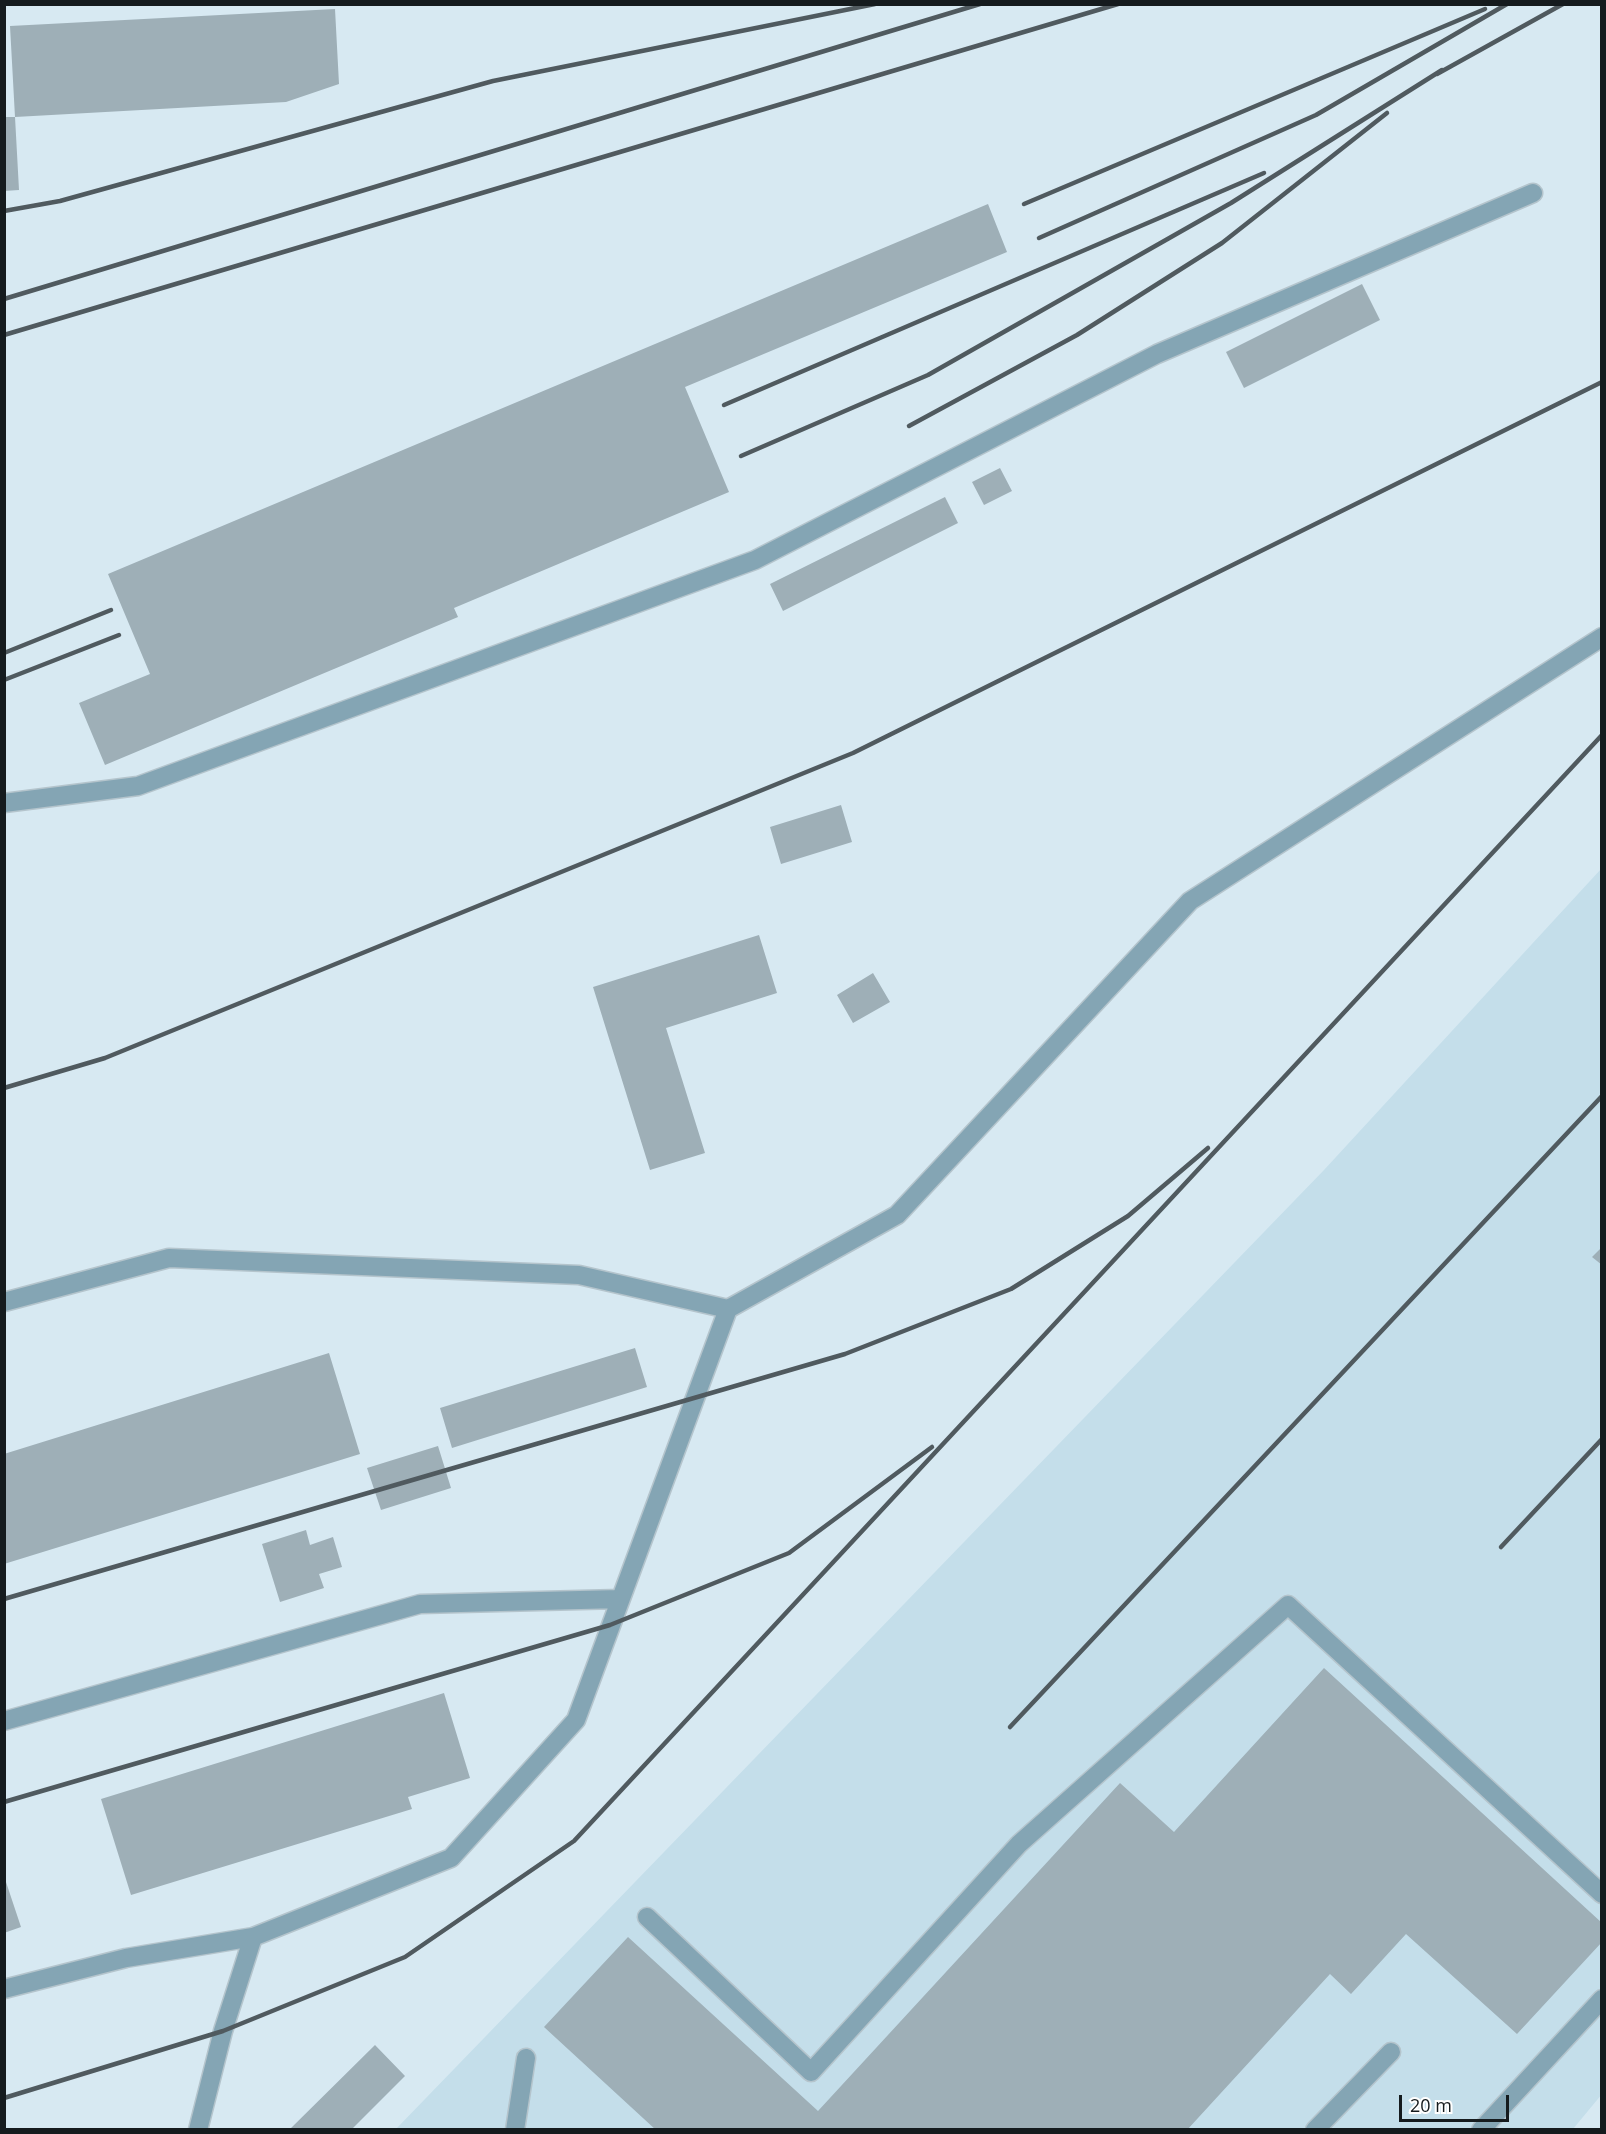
<!DOCTYPE html>
<html>
<head>
<meta charset="utf-8">
<style>
  body { margin:0 }
  #map { position:relative; width:1606px; height:2134px; overflow:hidden; background:#d7e9f2; font-family:"Open Sans",sans-serif }
  canvas { display:block }
  .frame { position:absolute; inset:0; border:6px solid #151b1e; pointer-events:none }
  .scale { position:absolute; left:1399px; top:2095px; width:110px; height:27px; box-sizing:border-box; border:3px solid #151b1e; border-top:0; padding-left:8px; font-size:18px; line-height:21px; white-space:nowrap; color:#151b1e; -webkit-text-stroke:4px #fff; paint-order:stroke }
</style>
</head>
<body>
<div id="map">
<canvas width="1606" height="2134"></canvas>
<div class="frame"></div>
<div class="scale">20 m</div>
</div>
<script>
const c = document.querySelector('canvas').getContext('2d');
c.lineJoin = 'round';
function fill(path, color) { c.fillStyle = color; c.fill(path, 'evenodd'); }
const toPath = rows => new Path2D(rows.map(r => 'M' + r).join(''));
function strokePath(path, color, width, dash) { c.strokeStyle = color; c.lineWidth = width; c.lineCap = dash ? 'butt' : 'round'; c.setLineDash(dash || []); c.stroke(path); }
fill(toPath([
  [1601,869,1602,2094,1573,2129,395,2130,1324,1170]
]), '#c4deea');
fill(toPath([
  [335,9,339,84,286,102,15,117,10,26],
  [4,117,15,117,19,190,4,191],
  [988,204,1007,252,685,387,729,492,454,608,458,617,105,765,79,703,150,674,108,574],
  [1362,284,1380,320,1244,388,1226,352],
  [1000,468,1012,491,984,505,972,482],
  [945,497,958,523,783,611,770,584],
  [841,805,852,842,781,864,770,827],
  [759,935,777,993,666,1028,705,1153,650,1170,593,987],
  [873,973,890,1002,853,1023,837,995],
  [1602,1247,1602,1265,1592,1257],
  [635,1348,647,1387,452,1448,440,1408],
  [329,1353,360,1454,4,1564,4,1454],
  [438,1446,451,1488,381,1510,367,1468],
  [306,1530,310,1545,333,1537,342,1567,319,1574,324,1588,280,1602,262,1544],
  [1324,1668,1602,1923,1602,1942,1517,2034,1406,1934,1351,1994,1330,1974,1187,2130,656,2130,544,2027,628,1937,818,2111,1120,1783,1174,1832],
  [444,1693,470,1778,408,1797,412,1809,131,1895,101,1799],
  [4,1876,21,1927,4,1933],
  [375,2045,405,2076,351,2130,289,2130]
]), '#9eafb7');
const minor = toPath([
  [4,803,138,786,755,560,1157,354,1533,193],
  [4,1302,169,1258,579,1275,728,1309],
  [4,1721,420,1604,620,1599],
  [647,1917,811,2072,1019,1844,1288,1605,1602,1894],
  [4,1989,126,1958,253,1937],
  [198,2130,223,2031,253,1937,451,1858,576,1720,728,1309,897,1215,1190,901,1602,637],
  [515,2130,526,2058],
  [1315,2130,1391,2052],
  [1481,2130,1602,1999]
]);
strokePath(minor, '#b4c4cc', 21);
strokePath(minor, '#84a5b4', 18);
strokePath(toPath([
  [1437,74,1563,4],
  [1024,204,1485,9],
  [4,211,60,201,493,81,875,4],
  [1039,238,1316,115,1507,4],
  [4,299,980,4],
  [4,335,1118,4],
  [724,405,1264,173],
  [909,426,1077,335,1222,243,1387,113],
  [741,456,928,375,1231,203,1442,70],
  [4,653,111,610],
  [4,680,119,635],
  [4,1088,105,1058,853,753,1602,382],
  [1501,1547,1602,1439],
  [4,1599,845,1354,1011,1289,1128,1216,1208,1148],
  [1010,1727,1602,1096],
  [4,1802,610,1625,789,1553,932,1447],
  [4,2098,223,2031,405,1957,574,1841,1602,735]
]), '#505a5f', 4.5);
</script>
</body>
</html>
